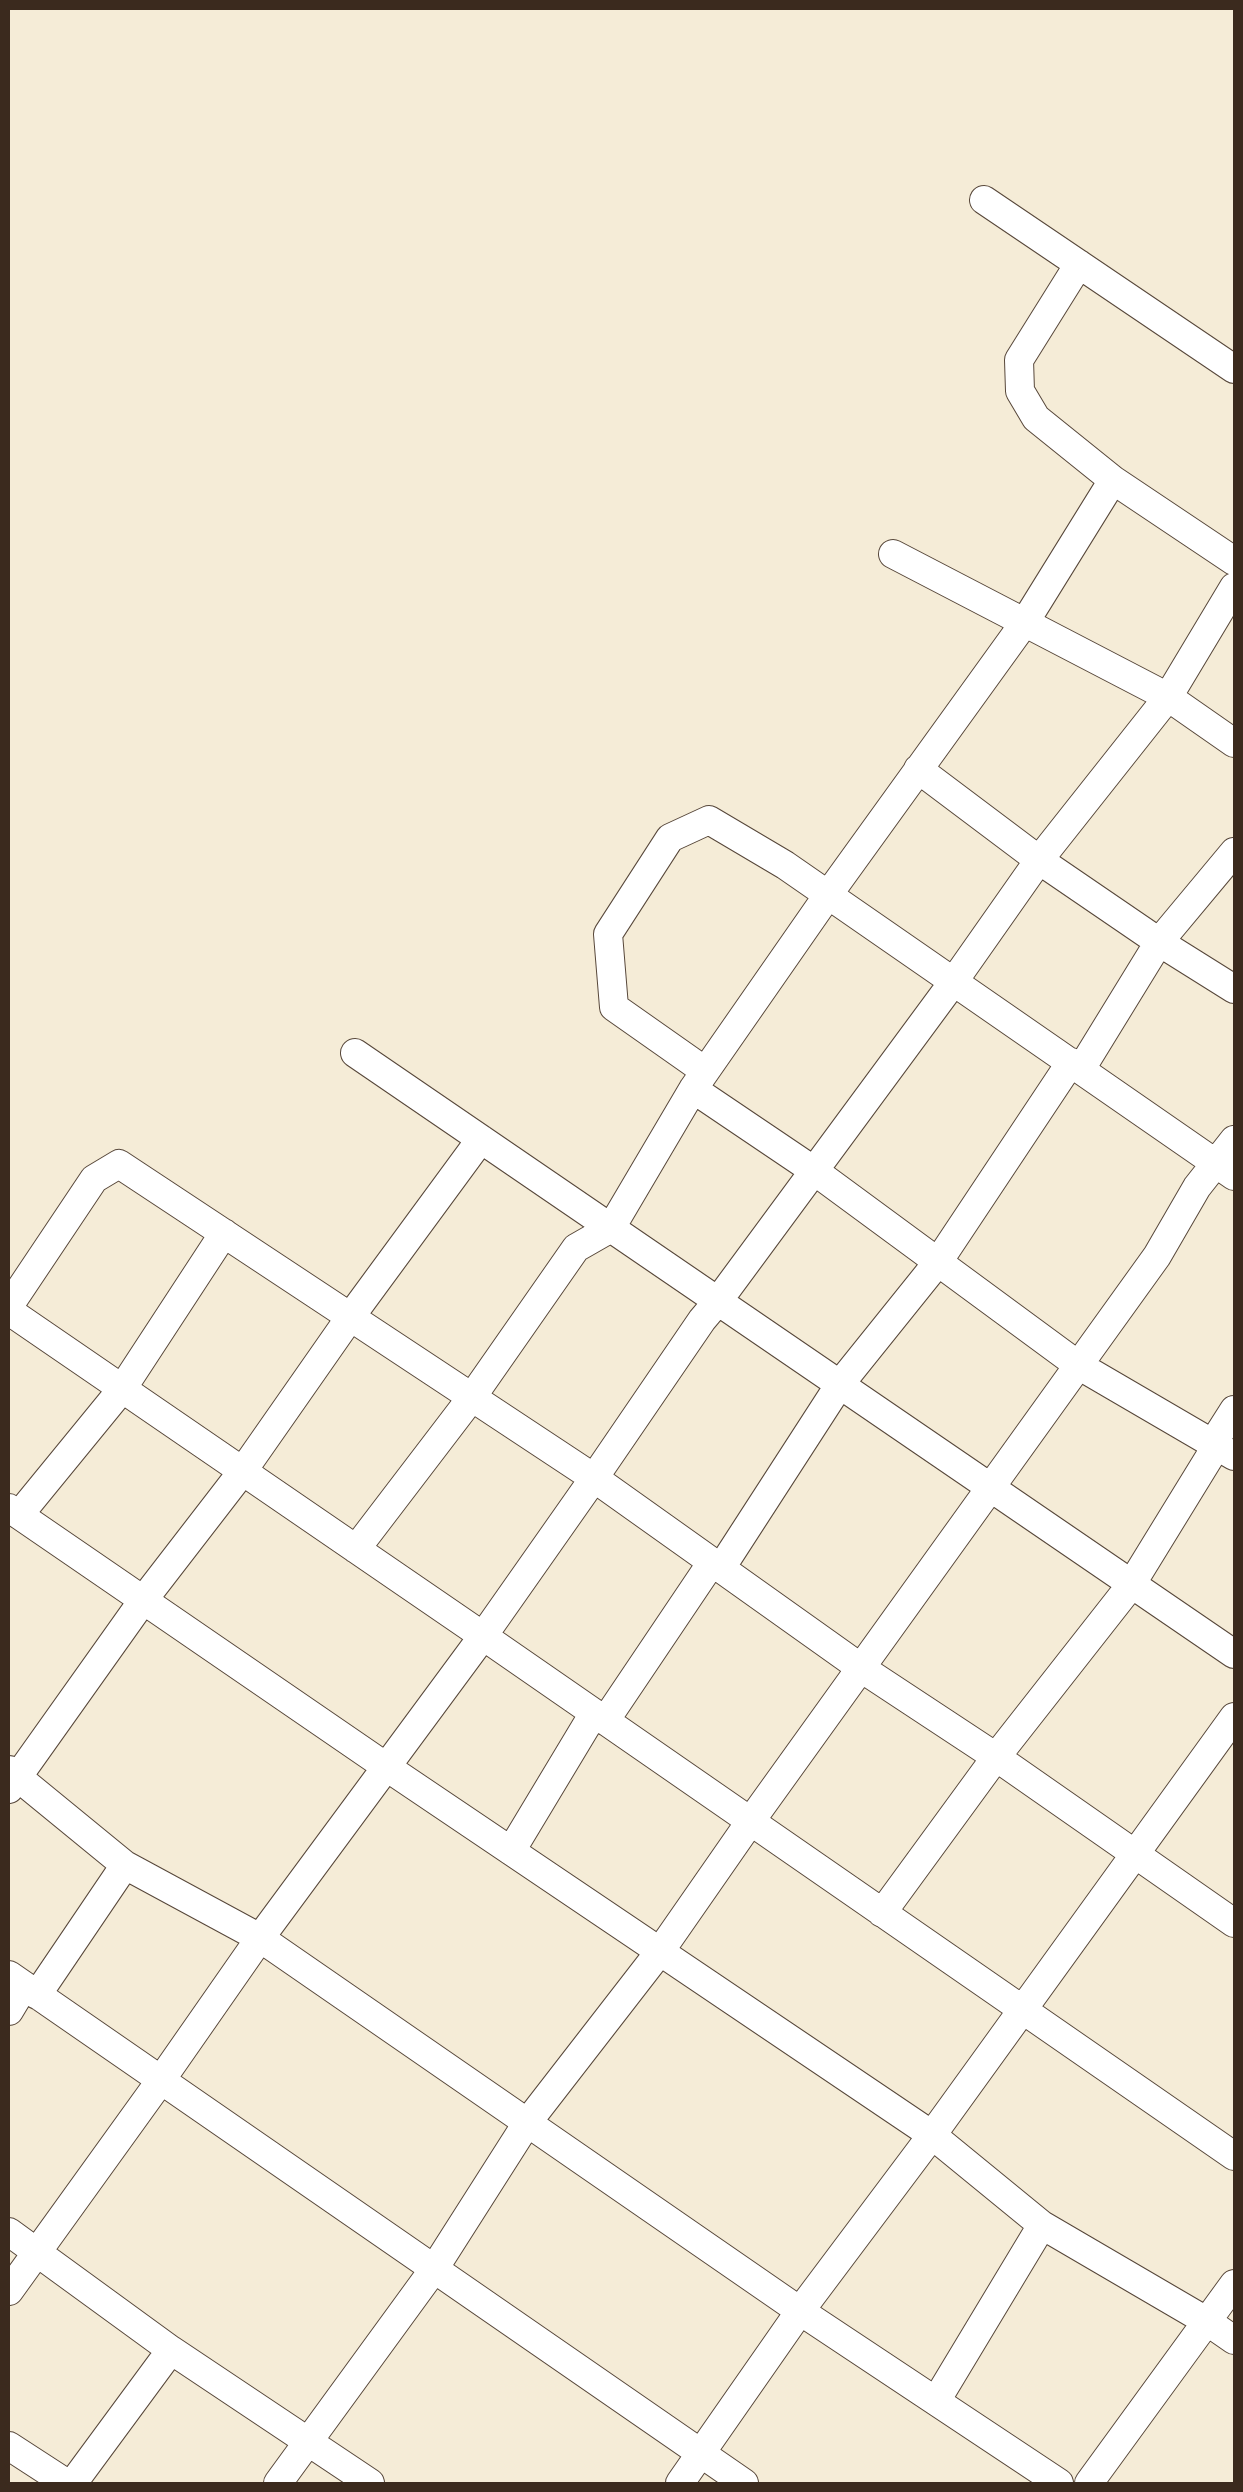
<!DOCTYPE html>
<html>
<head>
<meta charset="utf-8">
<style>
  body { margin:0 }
  #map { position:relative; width:1243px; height:2492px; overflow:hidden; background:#f5ecd7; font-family:"IM FELL French Canon",serif }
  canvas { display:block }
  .frame { position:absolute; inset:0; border:10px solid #3b2a1e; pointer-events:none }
</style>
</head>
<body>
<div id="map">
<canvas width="1243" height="2492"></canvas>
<div class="frame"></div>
</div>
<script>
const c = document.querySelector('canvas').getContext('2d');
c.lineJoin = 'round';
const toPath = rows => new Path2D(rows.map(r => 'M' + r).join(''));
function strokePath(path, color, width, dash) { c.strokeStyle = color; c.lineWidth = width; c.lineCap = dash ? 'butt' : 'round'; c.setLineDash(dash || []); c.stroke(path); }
const minor = toPath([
  [984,200,1234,369],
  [1079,264,1019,360,1020,391,1036,418,1113,480,1234,561],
  [893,554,1168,697,1234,743],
  [918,769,1039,860,1159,942,1234,989],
  [355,1053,1234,1654],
  [1081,1069,1159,942,1234,852],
  [705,1071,614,1007,608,934,670,838,709,820,785,865,1234,1176],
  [693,1089,813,1170,1078,1365,1234,1456],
  [9,1306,94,1179,119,1164,594,1478,861,1668,996,1757,1234,1923],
  [9,1311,483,1636,1234,2156],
  [1213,1443,1234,1410],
  [9,1508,385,1766,932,2135,1042,2225,1208,2322,1234,2340],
  [19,1515,122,1389,224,1233],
  [356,1549,472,1397,576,1248,611,1228,693,1089,828,895,1025,622,1113,480],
  [721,1568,840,1384,938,1262,1071,1062],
  [605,1721,712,1562],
  [9,1770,125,1865,260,1938,800,2311,1059,2483],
  [9,1789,144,1599,242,1472,351,1316,481,1139],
  [511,1851,594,1713],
  [882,1913,996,1757,1131,1585,1217,1445],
  [9,1975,744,2483],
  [37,1995,125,1865],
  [9,2011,24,1986],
  [9,2232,171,2350,370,2483],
  [9,2291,161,2080,260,1938,483,1636,594,1478,702,1320,718,1301,954,981,1039,860,1168,697,1234,587],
  [936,2401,1042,2225],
  [9,2446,66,2483],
  [73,2483,171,2350],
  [278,2483,434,2269,527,2123,661,1950,750,1822,1157,1256,1197,1187,1234,1140],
  [680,2483,800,2311,932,2135,1234,1717],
  [1089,2483,1234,2284]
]);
strokePath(minor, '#57473a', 30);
strokePath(minor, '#fff', 28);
</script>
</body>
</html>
